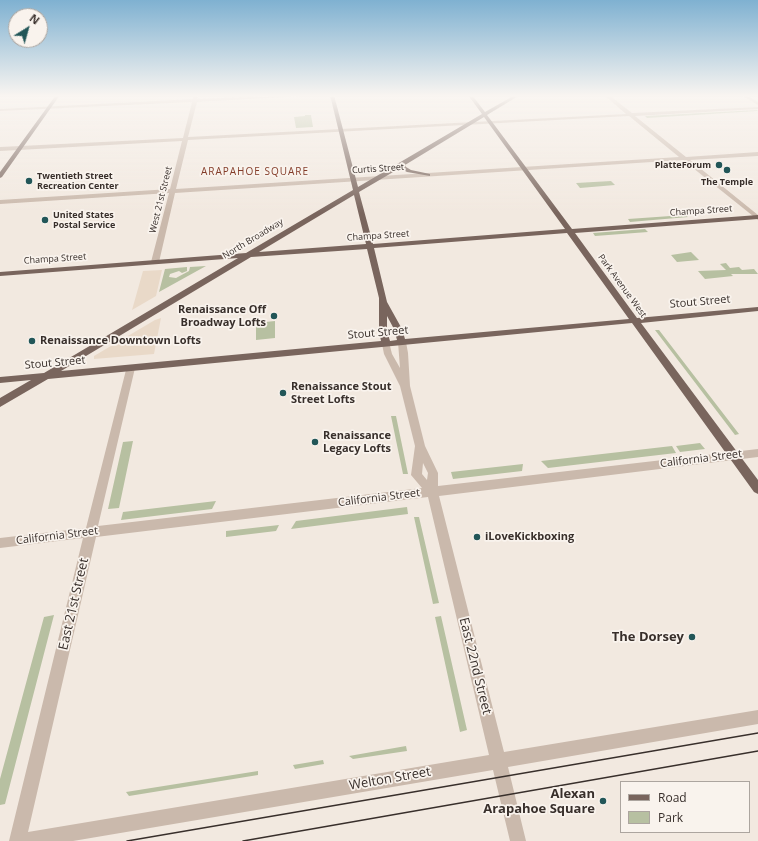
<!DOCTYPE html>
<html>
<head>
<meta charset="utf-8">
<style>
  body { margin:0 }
  #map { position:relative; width:758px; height:841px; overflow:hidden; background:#f2e9e0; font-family:"Open Sans",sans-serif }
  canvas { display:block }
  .legend { position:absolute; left:620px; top:781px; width:130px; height:52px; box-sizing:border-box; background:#f9f3ed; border:1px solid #aca59f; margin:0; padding:5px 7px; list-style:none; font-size:12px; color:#382f2b }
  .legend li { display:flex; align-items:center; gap:8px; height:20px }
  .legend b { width:20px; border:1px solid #aca59f }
  .north { position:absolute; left:8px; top:8px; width:40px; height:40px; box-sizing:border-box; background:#f9f3ed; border:1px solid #aca59f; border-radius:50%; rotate:37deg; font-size:11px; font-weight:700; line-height:16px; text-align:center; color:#382f2b }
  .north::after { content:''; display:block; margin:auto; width:14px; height:18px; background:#225658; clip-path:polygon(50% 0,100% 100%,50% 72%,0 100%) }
</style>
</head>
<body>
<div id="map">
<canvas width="758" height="841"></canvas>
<ul class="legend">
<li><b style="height:5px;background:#79655d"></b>Road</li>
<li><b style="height:11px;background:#b7c0a1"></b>Park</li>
</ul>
<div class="north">N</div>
</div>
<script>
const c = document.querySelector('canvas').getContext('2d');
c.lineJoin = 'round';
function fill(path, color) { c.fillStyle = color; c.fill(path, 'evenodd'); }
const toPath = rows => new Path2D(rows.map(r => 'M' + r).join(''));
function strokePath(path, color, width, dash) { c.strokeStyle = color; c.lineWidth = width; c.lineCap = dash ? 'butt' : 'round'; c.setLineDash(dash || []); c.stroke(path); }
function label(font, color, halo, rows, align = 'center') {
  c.font = font + ' "Open Sans",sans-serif'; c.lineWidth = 3.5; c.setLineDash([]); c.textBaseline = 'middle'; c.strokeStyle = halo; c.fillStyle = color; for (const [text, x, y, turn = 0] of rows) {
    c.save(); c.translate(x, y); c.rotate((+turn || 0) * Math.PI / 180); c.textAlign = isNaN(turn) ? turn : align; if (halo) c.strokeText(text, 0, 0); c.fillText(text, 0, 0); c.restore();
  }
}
fill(toPath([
  [757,110,758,111,647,118,645,116],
  [305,115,311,115,313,127,296,128,294,117,305,116],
  [611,181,615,185,580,188,576,183],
  [685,215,688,217,630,222,628,219],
  [645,229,648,232,595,236,593,233],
  [691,252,699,260,677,262,671,255],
  [726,263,730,268,739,267,742,270,754,269,758,274,731,274,733,276,705,279,698,271,726,270,720,264],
  [206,266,159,292,165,269,187,267,187,271,182,273,179,271,170,274,169,277,176,278,189,271,190,267],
  [275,321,275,338,256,340,256,323],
  [655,330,659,330,739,434,735,435],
  [391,416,396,416,408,474,403,474],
  [133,441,119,508,108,509,123,442],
  [700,443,705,449,680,452,676,446],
  [672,446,676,453,548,468,541,461],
  [523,464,522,471,453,479,451,472],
  [216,501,212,509,121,520,123,512],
  [407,507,408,514,291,529,296,521],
  [414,517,419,517,439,603,433,604],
  [279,525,276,531,226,537,226,531],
  [54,615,5,804,0,805,0,779,44,617],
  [441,616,467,730,460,732,435,617],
  [406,746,407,751,353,759,349,756],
  [323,760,324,764,295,769,293,765],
  [258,771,258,775,129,796,126,792]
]), '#b7c0a1');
fill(toPath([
  [162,270,156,296,132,310,143,271],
  [161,318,154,354,94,359,94,356,155,320]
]), '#e9d9c8');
fill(toPath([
  [194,95,198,95,197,99,304,95,302,96,197,102,188,137,626,114,604,95,609,95,632,113,758,107,758,109,635,116,686,157,758,152,758,156,690,160,758,215,758,220,683,160,175,193,159,262,155,264,151,262,169,193,0,204,0,200,170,189,182,141,0,151,0,147,183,138,192,102,0,111,0,109,193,99,194,95],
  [629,116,679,157,176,189,188,140,629,116],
  [741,95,746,95,758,102,758,105,741,95],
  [402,339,406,342,408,353,410,386,425,446,438,473,438,486,758,449,758,457,439,496,504,752,758,710,758,724,508,767,526,841,510,841,493,770,73,841,9,841,83,538,0,548,0,538,86,528,127,366,133,366,135,368,98,526,422,488,411,475,415,446,400,386,384,354,382,344,383,342,389,342,392,354,400,368,398,342,402,339],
  [423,463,428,473,427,480,422,474,423,463],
  [428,497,489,755,28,832,96,537,428,497]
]), '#cab9ac');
fill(toPath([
  [56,95,60,95,2,177,0,178,0,172,56,95],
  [330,95,334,95,358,187,482,114,468,95,472,95,485,112,515,95,520,95,487,115,572,229,758,215,758,219,575,233,637,318,758,307,758,311,641,323,758,480,758,494,754,492,632,323,48,379,0,407,0,398,31,380,0,383,0,377,44,373,238,258,0,276,0,272,246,253,353,190,330,95],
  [484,117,565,229,373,244,359,192,400,168,407,172,430,176,430,174,411,170,406,167,405,165,484,117],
  [354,195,366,244,259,252,354,195],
  [567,233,629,319,405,339,402,329,387,302,374,248,567,233],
  [367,249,379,298,379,331,381,341,61,371,251,257,367,249],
  [387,316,394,329,397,340,390,341,387,331,387,316]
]), '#79655d');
strokePath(toPath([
  [127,841,758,733],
  [243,841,758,751]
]), '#382f2b', 1.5);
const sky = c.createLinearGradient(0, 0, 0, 213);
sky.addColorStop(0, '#7fb1d1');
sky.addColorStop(0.45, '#f9f5f1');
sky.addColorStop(1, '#f9f5f100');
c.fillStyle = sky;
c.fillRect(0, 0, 758, 213);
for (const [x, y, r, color] of [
  [719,165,4,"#225658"],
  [727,170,4,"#225658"],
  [29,181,4,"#225658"],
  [45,220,4,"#225658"],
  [274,316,4,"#225658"],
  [32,341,4,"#225658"],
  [283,393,4,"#225658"],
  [315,442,4,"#225658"],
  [477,537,4,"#225658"],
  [692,637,4,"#225658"],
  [603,801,4,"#225658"]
]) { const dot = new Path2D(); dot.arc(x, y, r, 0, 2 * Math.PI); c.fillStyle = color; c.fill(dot); strokePath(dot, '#f9f3ed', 1.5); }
label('bold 9px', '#382f2b', '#f9f3ed', [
  ["PlatteForum",711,165,"right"],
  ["Twentieth Street",37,176],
  ["Recreation Center",37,186],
  ["The Temple",727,182,"center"],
  ["United States",53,215],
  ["Postal Service",53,225]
], 'left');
label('9px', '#382f2b', '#f9f3ed', [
  ["Curtis Street",378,169,-4],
  ["West 21st Street",161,200,-76],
  ["Champa Street",701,211,-4],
  ["Champa Street",378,236,-4],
  ["North Broadway",253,239,-31],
  ["Champa Street",55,259,-4],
  ["Park Avenue West",622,286,54]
]);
c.letterSpacing = '1px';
label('10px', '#833b28', '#f9f3ed', [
  ["ARAPAHOE SQUARE",255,172]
]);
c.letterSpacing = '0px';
label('11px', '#382f2b', '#f9f3ed', [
  ["Stout Street",700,302,-5],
  ["Stout Street",378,333,-5],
  ["Stout Street",55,363,-5],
  ["California Street",701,459,-7],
  ["California Street",379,498,-7],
  ["California Street",57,536,-7]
]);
label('bold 11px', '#382f2b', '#f9f3ed', [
  ["Renaissance Off",266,310,"right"],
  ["Broadway Lofts",266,323,"right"],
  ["Renaissance Downtown Lofts",40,341],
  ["Renaissance Stout",291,387],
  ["Street Lofts",291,400],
  ["Renaissance",323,436],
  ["Legacy Lofts",323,449],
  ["iLoveKickboxing",485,537]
], 'left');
label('13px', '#382f2b', '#f9f3ed', [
  ["East 21st Street",74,604,-77],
  ["East 22nd Street",475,666,76],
  ["Welton Street",390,779,-10]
]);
label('bold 13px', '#382f2b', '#f9f3ed', [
  ["The Dorsey",684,637],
  ["Alexan",595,794],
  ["Arapahoe Square",595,809]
], 'right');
</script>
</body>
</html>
